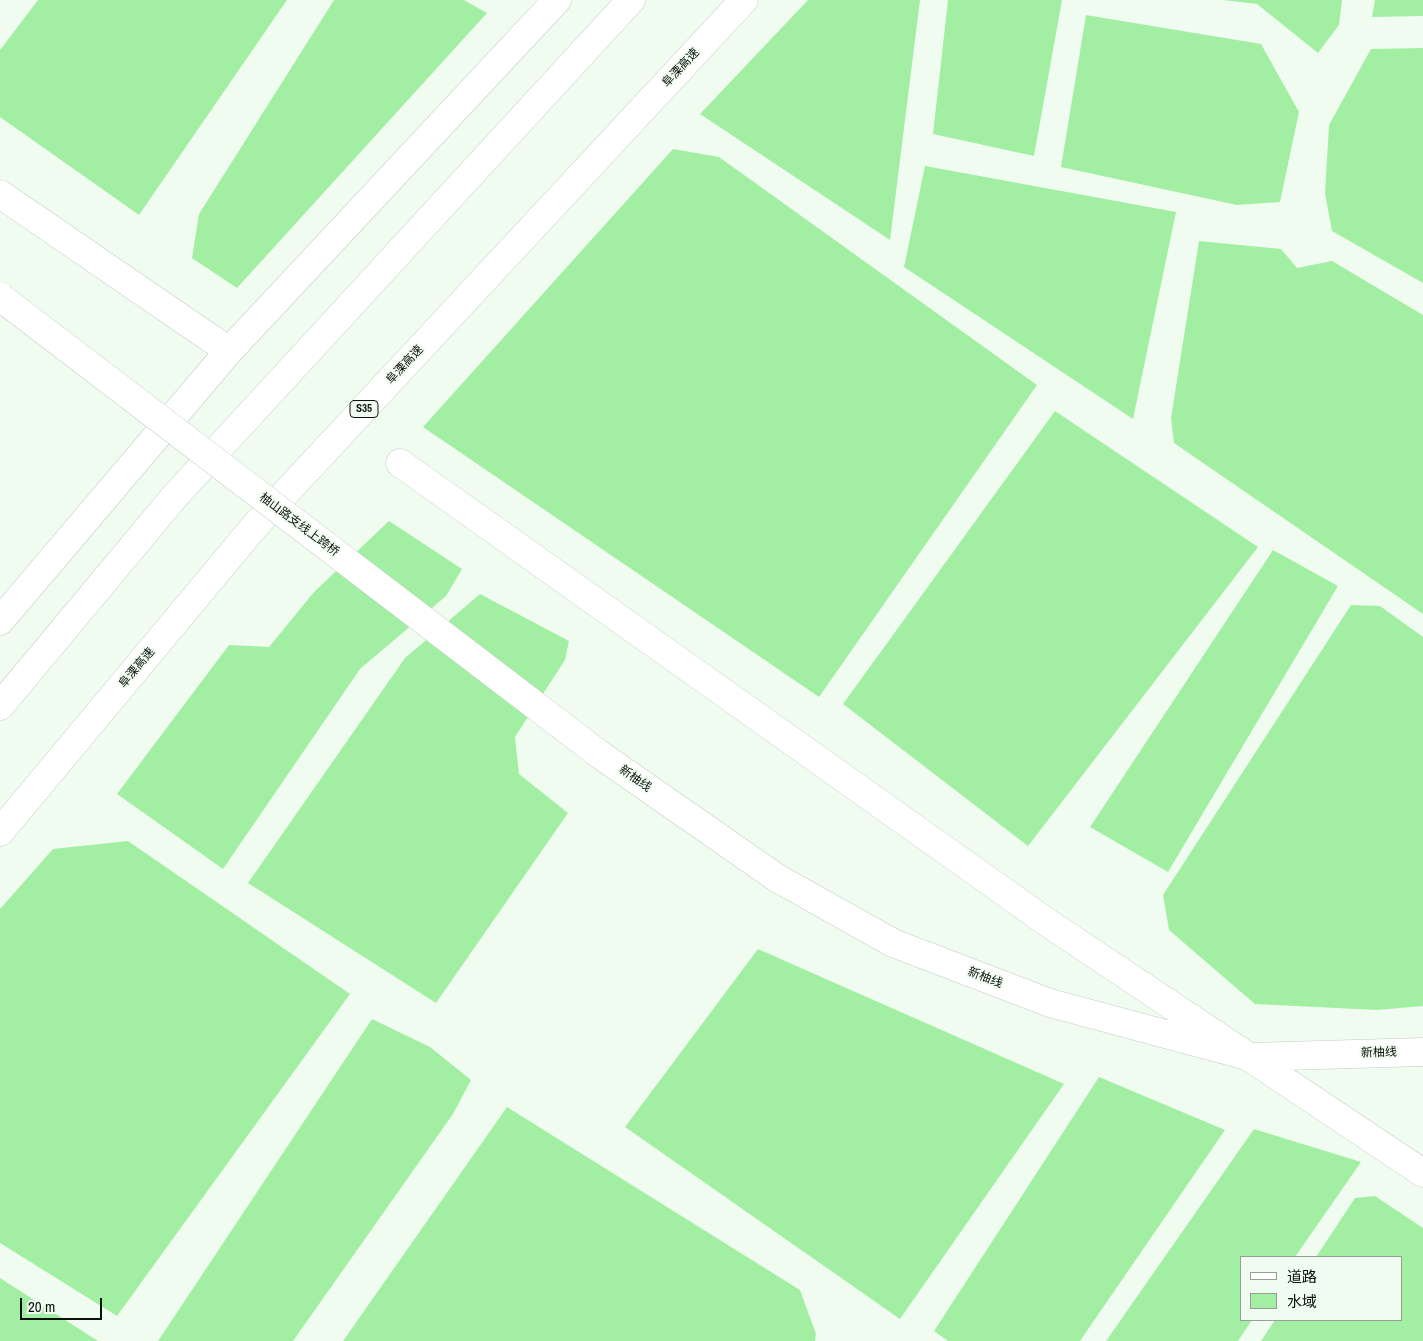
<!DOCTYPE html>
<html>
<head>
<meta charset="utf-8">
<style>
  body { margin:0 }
  #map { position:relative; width:1423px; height:1341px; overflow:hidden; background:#f1fcf1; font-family:"Archivo Narrow","Noto Sans SC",sans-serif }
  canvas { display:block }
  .legend { position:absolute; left:1240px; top:1256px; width:162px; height:65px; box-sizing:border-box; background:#f1fcf1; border:1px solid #969e96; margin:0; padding:6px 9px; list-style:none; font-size:15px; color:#0d110d }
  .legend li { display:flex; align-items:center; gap:10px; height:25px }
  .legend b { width:25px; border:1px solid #969e96 }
  .scale { position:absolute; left:20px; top:1298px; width:82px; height:22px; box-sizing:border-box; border:2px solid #0d110d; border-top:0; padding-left:6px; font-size:15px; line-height:18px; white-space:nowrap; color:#0d110d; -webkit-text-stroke:4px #f1fcf1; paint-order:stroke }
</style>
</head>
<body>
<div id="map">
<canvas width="1423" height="1341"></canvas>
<ul class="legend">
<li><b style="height:6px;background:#fff"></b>道路</li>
<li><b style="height:14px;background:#a2efa3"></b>水域</li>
</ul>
<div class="scale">20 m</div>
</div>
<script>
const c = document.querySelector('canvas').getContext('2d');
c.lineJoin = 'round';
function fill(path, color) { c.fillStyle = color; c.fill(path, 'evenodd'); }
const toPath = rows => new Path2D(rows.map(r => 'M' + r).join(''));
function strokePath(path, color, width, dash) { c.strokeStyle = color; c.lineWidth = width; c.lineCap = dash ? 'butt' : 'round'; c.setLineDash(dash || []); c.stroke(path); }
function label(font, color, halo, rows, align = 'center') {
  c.font = font + ' "Archivo Narrow","Noto Sans SC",sans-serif'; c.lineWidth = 4; c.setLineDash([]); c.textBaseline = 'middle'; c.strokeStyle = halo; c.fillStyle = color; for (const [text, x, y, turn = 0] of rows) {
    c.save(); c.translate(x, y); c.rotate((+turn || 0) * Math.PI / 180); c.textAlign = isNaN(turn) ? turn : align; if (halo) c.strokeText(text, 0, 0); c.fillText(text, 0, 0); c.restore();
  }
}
fill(toPath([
  [38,0,287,0,139,215,0,117,0,50],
  [334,0,464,0,487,13,237,288,192,258,199,214],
  [808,0,920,0,890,240,700,114],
  [948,0,1062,0,1034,156,933,134],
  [1223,0,1342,0,1339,25,1318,53,1257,4],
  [1375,0,1423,0,1423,16,1372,17],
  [1086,15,1261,44,1299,112,1280,202,1237,205,1061,167],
  [1423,48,1423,283,1332,231,1325,193,1329,125,1371,49],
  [673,149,719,157,1037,385,819,697,423,427],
  [925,166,1176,212,1133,419,904,267],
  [1199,241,1281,249,1297,268,1332,261,1423,315,1423,614,1174,443,1171,418],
  [1055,411,1258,547,1028,846,843,704],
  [389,521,462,569,446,596,360,669,223,869,117,794,229,645,269,647,314,592],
  [1273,550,1338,586,1168,872,1090,827],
  [480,594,569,641,565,660,515,737,519,774,568,813,436,1003,248,883,405,658],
  [1351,605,1380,606,1423,637,1423,1006,1377,1010,1255,1004,1169,930,1163,895],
  [128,841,350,994,117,1316,0,1243,0,909,53,849],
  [758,949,1064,1084,900,1319,625,1127],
  [372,1019,430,1047,471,1080,453,1114,293,1341,158,1341],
  [1099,1077,1225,1130,1080,1341,948,1341,934,1331],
  [507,1107,800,1290,816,1334,815,1341,343,1341],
  [1254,1129,1361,1162,1295,1257,1242,1257,1242,1320,1252,1320,1238,1341,1106,1341],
  [1375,1196,1423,1228,1423,1341,1261,1341,1275,1320,1402,1320,1402,1257,1316,1257,1355,1198],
  [0,1278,98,1341,0,1341]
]), '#a2efa3');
const secondary = toPath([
  [0,194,229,351],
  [400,463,1048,923,1423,1173],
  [0,621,229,351,557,0],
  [599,754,777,878,893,943,1050,1003,1251,1057,1423,1052]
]);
const highway = toPath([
  [0,706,175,496,631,0],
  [0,832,254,527,744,0]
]);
strokePath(secondary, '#c3cdc3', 29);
strokePath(highway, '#c3cdc3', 29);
strokePath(secondary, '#fff', 28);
strokePath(highway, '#fff', 28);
const secondaryBridge = toPath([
  [0,297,599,754]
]);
strokePath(secondaryBridge, '#c3cdc3', 29, []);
strokePath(secondaryBridge, '#fff', 28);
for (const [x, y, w] of [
  [364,409,28]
]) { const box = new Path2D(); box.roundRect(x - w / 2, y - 8.5, w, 17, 4); c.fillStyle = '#f1fcf1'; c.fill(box); strokePath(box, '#0d110d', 1); }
label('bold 11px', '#0d110d', null, [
  ["S35",364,409]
]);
label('12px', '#0d110d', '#f1fcf1', [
  ["阜溧高速",681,68,-47],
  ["阜溧高速",405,365,-47],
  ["柚山路支线上跨桥",299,525,37],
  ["阜溧高速",137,668,-50],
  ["新柚线",635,779,35],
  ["新柚线",985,978,21],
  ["新柚线",1379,1053,-2]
]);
</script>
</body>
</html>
